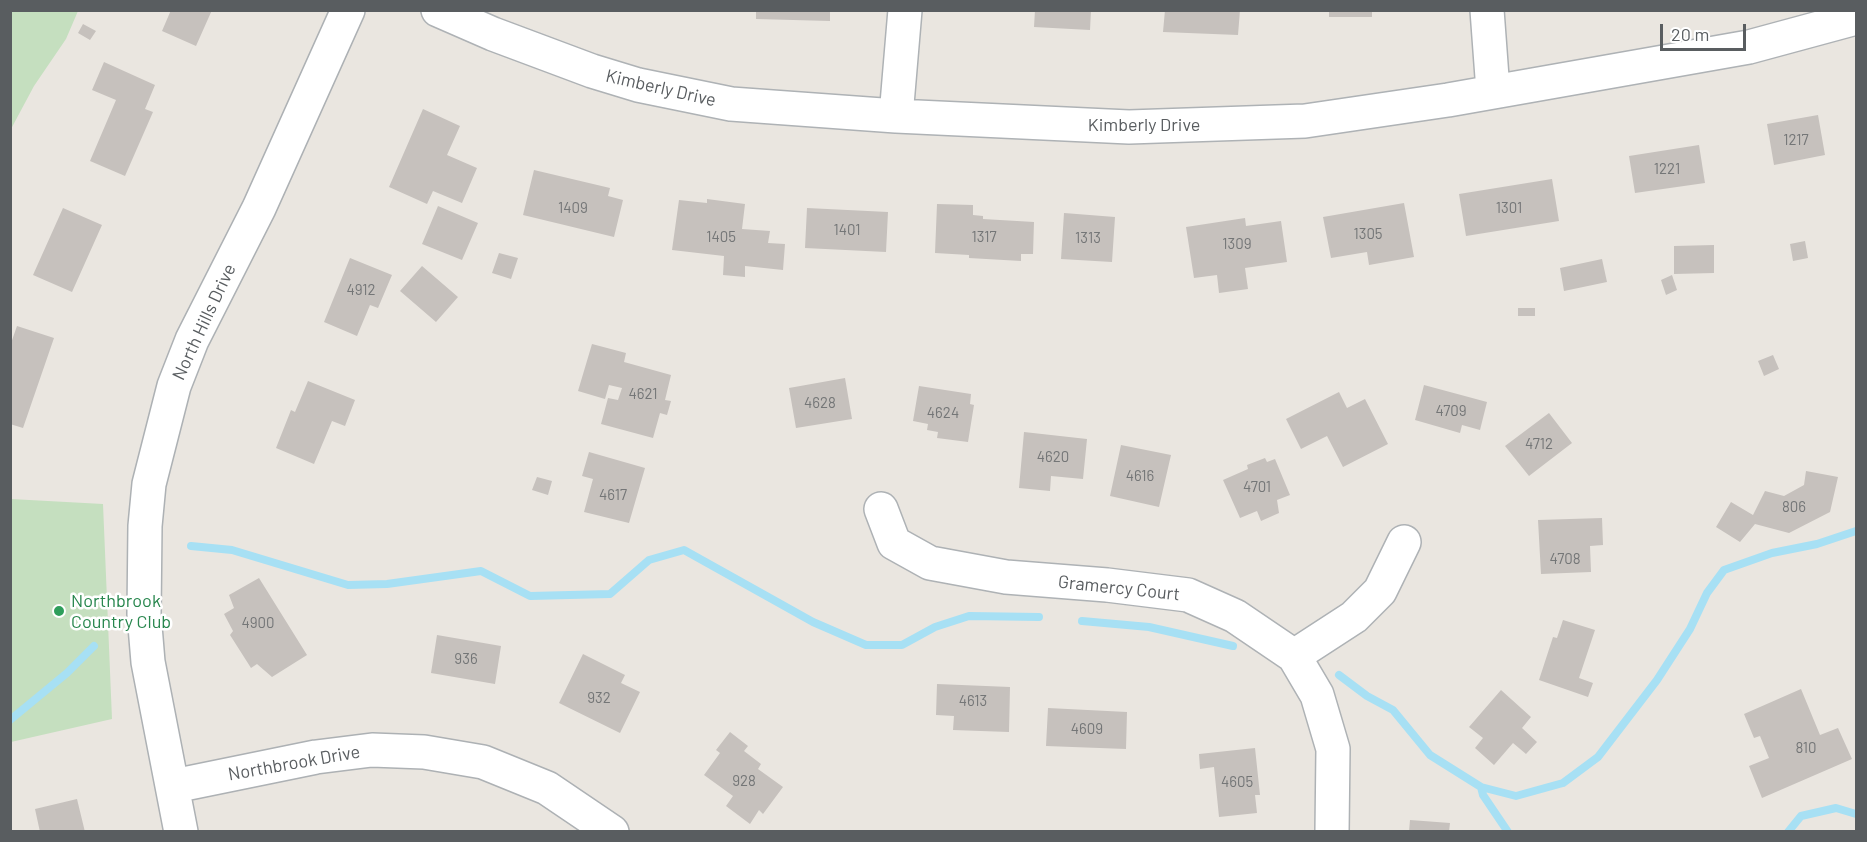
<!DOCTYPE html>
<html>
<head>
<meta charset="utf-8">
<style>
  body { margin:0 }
  #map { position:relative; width:1867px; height:842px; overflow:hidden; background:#eae6e0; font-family:Barlow,sans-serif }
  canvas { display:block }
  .frame { position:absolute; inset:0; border:12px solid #595d60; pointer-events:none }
  .scale { position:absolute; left:1660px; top:24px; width:86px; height:27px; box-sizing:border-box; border:3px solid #595d60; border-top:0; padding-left:8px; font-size:18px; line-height:21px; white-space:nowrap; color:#595d60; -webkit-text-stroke:4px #fff; paint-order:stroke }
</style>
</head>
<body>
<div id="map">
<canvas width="1867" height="842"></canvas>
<div class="frame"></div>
<div class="scale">20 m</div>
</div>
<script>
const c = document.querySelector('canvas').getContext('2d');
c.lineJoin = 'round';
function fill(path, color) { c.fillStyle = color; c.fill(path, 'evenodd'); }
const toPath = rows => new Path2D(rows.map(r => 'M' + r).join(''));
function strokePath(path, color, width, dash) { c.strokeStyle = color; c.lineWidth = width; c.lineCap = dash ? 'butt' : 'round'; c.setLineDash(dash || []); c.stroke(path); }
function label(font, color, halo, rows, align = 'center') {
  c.font = font + ' Barlow,sans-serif'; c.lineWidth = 5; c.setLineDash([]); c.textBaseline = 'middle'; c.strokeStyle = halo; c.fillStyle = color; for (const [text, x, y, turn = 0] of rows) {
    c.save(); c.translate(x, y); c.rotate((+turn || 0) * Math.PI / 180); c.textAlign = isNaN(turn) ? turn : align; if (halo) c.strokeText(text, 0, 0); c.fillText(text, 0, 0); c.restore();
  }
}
fill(toPath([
  [11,10,78,11,66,39,34,86,11,129],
  [11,499,103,504,112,719,11,742]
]), '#c5dfbf');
strokePath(toPath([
  [191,546,232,550,348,585,387,584,481,571,530,596,610,594,649,560,684,550,813,622,866,645,902,645,935,627,969,616,1039,617],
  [1082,621,1149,627,1233,646],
  [1339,675,1367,696,1393,710,1430,755,1481,787,1516,796,1563,783,1598,757,1657,680,1690,629,1707,593,1724,570,1772,553,1817,544,1856,531],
  [10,720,67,673,94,646],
  [1481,787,1483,795,1508,832],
  [1788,832,1801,816,1836,808,1856,814]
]), '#a7e0f4', 8);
fill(toPath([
  [171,10,212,10,196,46,162,31],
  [756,10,830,10,830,21,756,19],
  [1035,10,1091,10,1090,30,1034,27],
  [1165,10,1240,10,1238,35,1163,32],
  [1329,10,1372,10,1372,17,1329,17],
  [83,24,96,31,90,40,78,33],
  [104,62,155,85,145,109,153,112,125,176,90,161,116,100,92,90],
  [423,109,460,126,447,155,477,168,462,203,433,191,427,204,389,187],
  [1818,115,1825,155,1774,165,1767,124],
  [1699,145,1705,183,1635,193,1629,156],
  [534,170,610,188,608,196,623,200,614,237,523,215],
  [1552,179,1559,221,1466,236,1459,194],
  [707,199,745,204,742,229,770,231,768,243,785,244,783,270,745,266,745,277,723,275,724,256,672,250,679,200,707,203],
  [1404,203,1414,257,1369,265,1367,252,1331,258,1323,217],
  [937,204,973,205,973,215,983,216,983,219,1034,222,1033,254,1021,254,1021,261,969,258,969,255,935,253],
  [438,206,478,223,462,260,422,244],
  [63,208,102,225,72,292,33,275],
  [807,208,888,212,886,252,805,248],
  [1064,213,1115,217,1112,262,1061,259],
  [1245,218,1246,226,1281,221,1287,262,1245,268,1248,289,1219,293,1217,275,1194,278,1186,227],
  [1805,241,1808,258,1793,261,1790,244],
  [1714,245,1714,273,1674,274,1674,246],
  [499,253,518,258,511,279,492,273],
  [350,258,392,275,378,308,370,305,357,336,324,322],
  [1602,259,1607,282,1564,291,1560,268],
  [422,266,458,297,436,322,400,291],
  [1672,275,1677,290,1666,295,1661,280],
  [1518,308,1535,308,1535,316,1518,316],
  [17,326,54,338,23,428,10,424,10,346],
  [592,344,626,353,624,362,671,375,665,400,671,401,667,415,660,413,653,438,601,424,608,398,618,400,622,388,609,385,605,399,578,391],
  [1773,355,1779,369,1764,376,1758,361],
  [845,378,852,419,796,428,789,388],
  [308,381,355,400,345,426,332,421,314,464,276,448,291,410,295,412],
  [1424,385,1487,402,1480,430,1462,425,1460,433,1415,420],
  [919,386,971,394,970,404,974,405,968,442,937,438,938,432,927,430,928,424,913,421],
  [1339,392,1347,408,1365,399,1388,444,1343,467,1327,436,1301,449,1286,419],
  [1549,413,1572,443,1529,476,1505,446],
  [1024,432,1087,439,1083,479,1051,476,1050,491,1019,488],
  [1121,445,1171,455,1159,507,1110,496],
  [589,452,645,468,629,523,584,512,593,479,582,476],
  [1265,458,1267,462,1275,459,1290,495,1277,500,1279,513,1261,521,1257,511,1240,518,1223,480,1248,469,1247,465],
  [1806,471,1838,477,1830,512,1789,533,1755,524,1740,542,1716,527,1731,502,1753,515,1765,491,1784,496,1804,485],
  [537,477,552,481,548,495,532,490],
  [1602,518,1603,545,1590,546,1591,572,1541,574,1538,520],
  [259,578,307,655,272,677,257,664,251,668,230,635,233,631,224,614,234,608,229,595],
  [1563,620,1595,630,1579,678,1593,683,1588,697,1539,680,1553,637,1557,638],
  [437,635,501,646,495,684,431,673],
  [583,654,625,675,621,683,640,692,620,733,559,703],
  [937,684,1010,687,1009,732,953,730,954,716,936,715],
  [1801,689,1820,735,1838,728,1852,759,1762,798,1749,766,1769,758,1760,736,1754,738,1744,714],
  [1501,690,1531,717,1522,728,1537,742,1526,754,1513,743,1494,765,1475,748,1483,738,1469,727],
  [1048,708,1127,712,1126,749,1046,746],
  [730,732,748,746,744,751,761,764,758,769,783,787,763,814,759,810,750,824,726,806,733,796,704,775,720,753,716,750],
  [1255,748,1260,795,1255,795,1257,813,1219,817,1214,767,1200,769,1199,754],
  [77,799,85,832,40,832,35,809],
  [1410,820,1450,823,1449,832,1409,832]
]), '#c6c1bd');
const street = toPath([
  [438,10,493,34,592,71,638,85,731,104,896,116,1129,127,1305,121,1448,100,1749,47,1856,18],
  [1487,10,1493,91],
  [896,116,905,10],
  [881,509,894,543,930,563,1006,577,1107,585,1188,595,1235,616,1294,656,1317,695,1333,749,1332,832],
  [1294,656,1354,617,1380,591,1404,542]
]);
const secondary = toPath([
  [174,786,316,757,372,750,424,752,483,762,547,788,612,832],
  [181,832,148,662,144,614,145,526,149,484,174,386,192,340,259,208,348,10]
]);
strokePath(street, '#aeb2b5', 36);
strokePath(secondary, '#adb1b4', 36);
strokePath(street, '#fff', 33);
strokePath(secondary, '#fff', 33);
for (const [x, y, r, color] of [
  [59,611,6,"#2e9e5b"]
]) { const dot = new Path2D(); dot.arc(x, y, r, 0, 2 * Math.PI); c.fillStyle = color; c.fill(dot); strokePath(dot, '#fff', 2); }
label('15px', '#747677', null, [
  ["1217",1796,140],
  ["1221",1667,169],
  ["1409",573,208],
  ["1301",1509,208],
  ["1401",847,230],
  ["1305",1368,234],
  ["1405",721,237],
  ["1317",984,237],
  ["1313",1088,238],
  ["1309",1237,244],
  ["4912",361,290],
  ["4621",643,394],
  ["4628",820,403],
  ["4709",1451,411],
  ["4624",943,413],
  ["4712",1539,444],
  ["4620",1053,457],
  ["4616",1140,476],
  ["4701",1257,487],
  ["4617",613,495],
  ["806",1794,507],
  ["4708",1565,559],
  ["4900",258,623],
  ["936",466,659],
  ["932",599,698],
  ["4613",973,701],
  ["4609",1087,729],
  ["810",1806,748],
  ["928",744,781],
  ["4605",1237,782]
]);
label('18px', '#595d60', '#fff', [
  ["Kimberly Drive",661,88,13],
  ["Kimberly Drive",1144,125],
  ["North Hills Drive",204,322,-65],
  ["Gramercy Court",1119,588,6],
  ["Northbrook Drive",294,763,-10]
]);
label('18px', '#27864d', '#fff', [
  ["Northbrook",71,601],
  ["Country Club",71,622]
], 'left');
</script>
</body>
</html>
